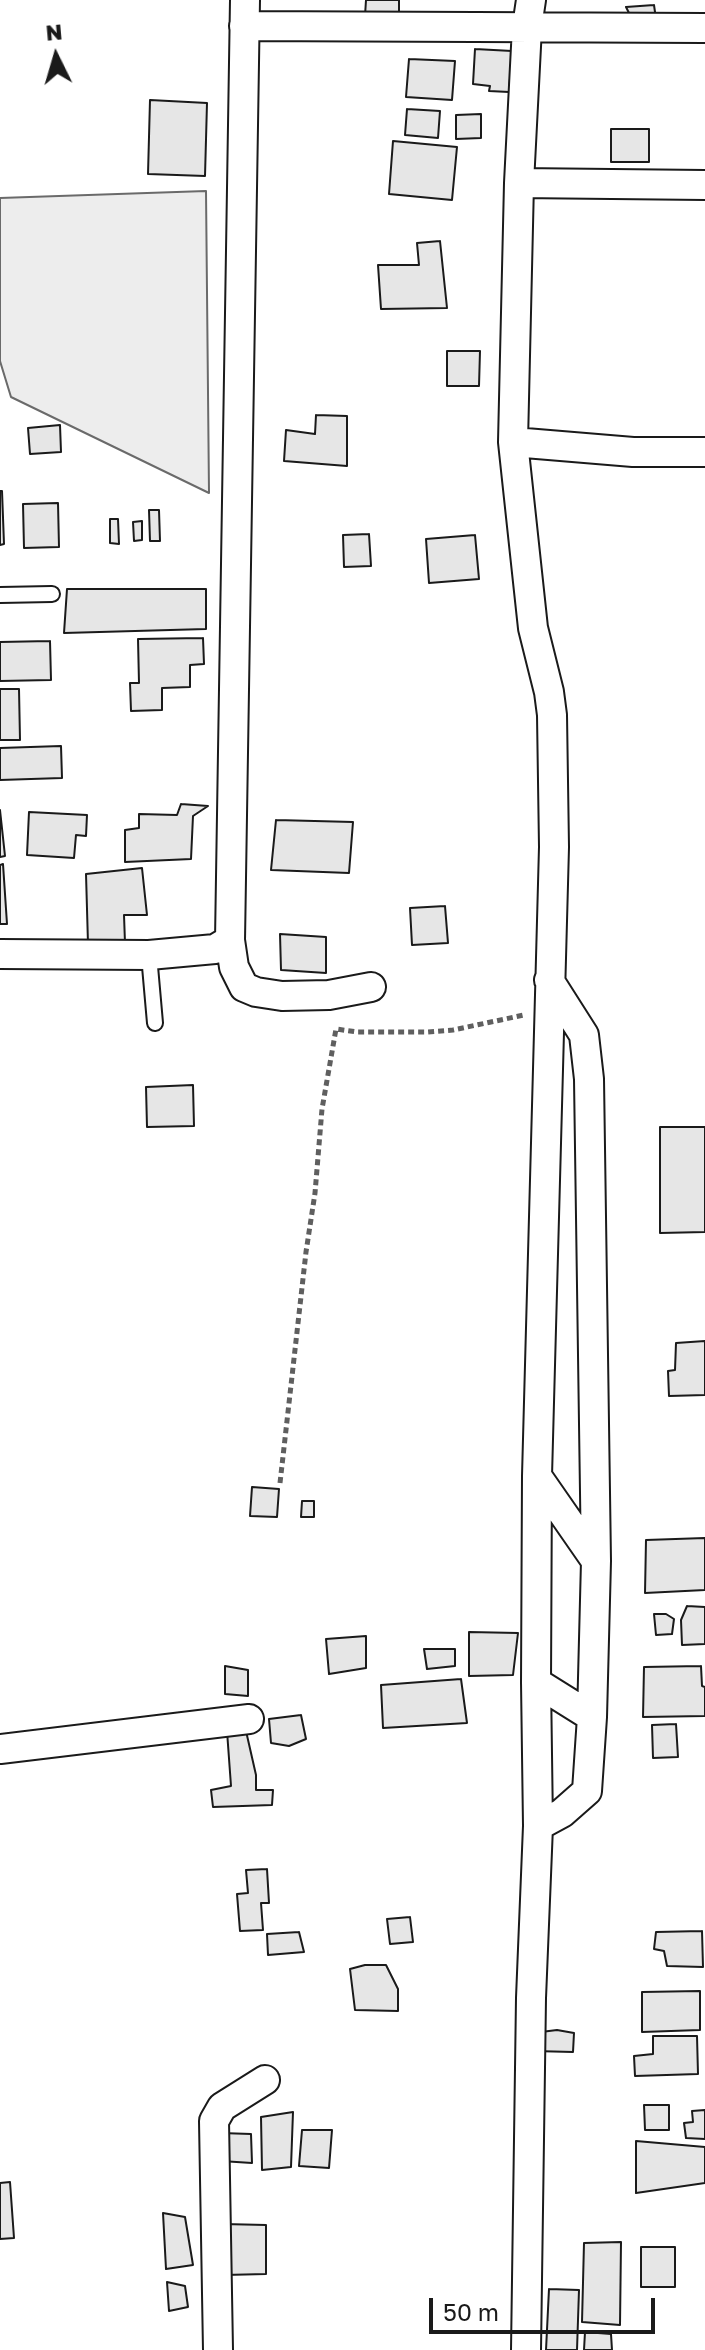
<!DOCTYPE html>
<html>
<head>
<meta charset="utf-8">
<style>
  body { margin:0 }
  #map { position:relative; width:705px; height:2350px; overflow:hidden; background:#fff; font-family:"Golos Text",sans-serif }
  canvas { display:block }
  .north { position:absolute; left:16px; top:16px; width:80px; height:80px; -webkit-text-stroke:6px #fff; paint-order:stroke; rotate:355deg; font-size:22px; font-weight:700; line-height:32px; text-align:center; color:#1a1a1a }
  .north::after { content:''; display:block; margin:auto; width:28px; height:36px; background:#1a1a1a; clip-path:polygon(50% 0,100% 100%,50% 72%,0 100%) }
  .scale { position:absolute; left:429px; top:2298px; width:226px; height:36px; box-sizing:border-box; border:4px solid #1a1a1a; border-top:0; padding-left:10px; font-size:24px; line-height:28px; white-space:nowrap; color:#1a1a1a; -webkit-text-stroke:6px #fff; paint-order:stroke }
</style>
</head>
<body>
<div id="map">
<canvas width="705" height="2350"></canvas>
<div class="north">N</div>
<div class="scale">50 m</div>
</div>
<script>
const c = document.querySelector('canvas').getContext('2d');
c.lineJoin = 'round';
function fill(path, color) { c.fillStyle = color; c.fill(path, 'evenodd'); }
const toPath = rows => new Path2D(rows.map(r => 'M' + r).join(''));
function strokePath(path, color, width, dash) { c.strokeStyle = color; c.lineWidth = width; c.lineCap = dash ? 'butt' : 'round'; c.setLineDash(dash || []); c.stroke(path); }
const green = toPath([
  [206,191,209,493,11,397,0,361,0,198,206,191]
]);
fill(green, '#ededed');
strokePath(green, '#6a6a6a', 2);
const building = toPath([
  [366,0,399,0,399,16,365,16,366,0],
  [654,5,656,19,633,21,626,7,654,5],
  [475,49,512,51,509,92,489,91,490,86,473,84,475,49],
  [409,59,455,61,452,100,406,97,409,59],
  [150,100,207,103,205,176,148,174,150,100],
  [407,109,440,111,438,138,405,135,407,109],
  [481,114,481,138,456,139,456,115,481,114],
  [611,129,649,129,649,162,611,162,611,129],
  [393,141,457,147,452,200,389,194,393,141],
  [440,241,447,308,381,309,378,265,419,265,417,243,440,241],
  [447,351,480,351,479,386,447,386,447,351],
  [316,415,347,416,347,466,284,461,286,430,315,434,316,415],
  [60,425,61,452,30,454,28,428,60,425],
  [0,491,2,491,4,544,0,545,0,491],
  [58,503,59,547,24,548,23,504,58,503],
  [149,510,159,510,160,541,150,541,149,510],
  [110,519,118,519,119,544,110,543,110,519],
  [142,521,142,540,134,541,133,522,142,521],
  [369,534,371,566,344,567,343,535,369,534],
  [475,535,479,579,429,583,426,539,475,535],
  [67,589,206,589,206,629,64,633,67,589],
  [203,638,204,664,190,665,190,687,162,688,162,710,131,711,130,683,139,683,138,639,203,638],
  [50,641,51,680,0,681,0,642,50,641],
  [0,689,19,689,20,740,0,740,0,689],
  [61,746,62,778,0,780,0,748,61,746],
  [181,804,208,806,193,816,191,859,125,862,125,830,139,828,139,814,177,815,181,804],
  [0,810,5,856,0,857,0,810],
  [29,812,87,815,86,836,76,835,74,858,27,855,29,812],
  [276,820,353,822,349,873,271,870,276,820],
  [3,864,7,924,0,924,0,865,3,864],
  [142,868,147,915,124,915,125,943,88,944,86,874,142,868],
  [445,906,448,943,412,945,410,908,445,906],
  [280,934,326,937,326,973,281,970,280,934],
  [193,1085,194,1126,147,1127,146,1087,193,1085],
  [660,1127,705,1127,705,1232,660,1233,660,1127],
  [705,1341,705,1395,669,1396,668,1371,675,1370,676,1343,705,1341],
  [252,1487,279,1489,277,1517,250,1516,252,1487],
  [302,1501,314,1501,314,1517,301,1517,302,1501],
  [705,1538,705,1590,645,1593,646,1540,705,1538],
  [687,1606,705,1607,705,1644,682,1645,681,1620,687,1606],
  [654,1614,666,1614,674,1619,672,1634,656,1635,654,1614],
  [469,1632,518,1633,513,1675,469,1676,469,1632],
  [366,1636,366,1668,329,1674,326,1639,366,1636],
  [424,1649,455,1649,455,1666,427,1669,424,1649],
  [225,1666,248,1670,248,1696,225,1694,225,1666],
  [701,1666,702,1686,705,1687,705,1716,643,1717,644,1667,701,1666],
  [461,1679,467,1723,383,1728,381,1685,461,1679],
  [301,1715,306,1739,289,1746,271,1743,269,1719,301,1715],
  [676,1724,678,1757,653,1758,652,1725,676,1724],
  [227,1731,246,1731,256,1775,256,1790,273,1790,272,1805,213,1807,211,1790,231,1786,227,1731],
  [267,1869,269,1903,261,1903,263,1930,240,1931,237,1894,248,1893,246,1870,267,1869],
  [410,1917,413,1942,390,1944,387,1919,410,1917],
  [702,1931,703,1967,667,1966,664,1951,654,1949,656,1932,702,1931],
  [299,1932,304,1952,268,1955,267,1934,299,1932],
  [365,1965,386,1965,398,1989,398,2011,355,2010,350,1969,365,1965],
  [700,1991,700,2030,642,2032,642,1992,700,1991],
  [557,2030,574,2033,573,2052,534,2051,533,2033,557,2030],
  [653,2036,697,2036,698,2074,635,2076,634,2056,653,2054,653,2036],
  [644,2105,669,2105,669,2130,645,2130,644,2105],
  [705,2110,705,2139,686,2138,684,2123,693,2122,692,2111,705,2110],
  [293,2112,291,2167,262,2170,261,2117,293,2112],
  [302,2130,332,2130,329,2168,299,2166,302,2130],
  [221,2133,251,2134,252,2163,221,2161,221,2133],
  [636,2141,705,2147,705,2183,636,2193,636,2141],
  [10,2182,14,2238,0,2239,0,2183,10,2182],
  [163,2213,185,2217,193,2265,166,2269,163,2213],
  [223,2224,266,2225,266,2274,224,2275,223,2224],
  [621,2242,620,2325,582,2322,584,2243,621,2242],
  [641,2247,675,2247,675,2287,641,2287,641,2247],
  [167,2282,185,2286,188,2307,169,2311,167,2282],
  [549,2289,579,2290,577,2350,546,2350,549,2289],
  [585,2332,611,2334,612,2350,584,2350,585,2332]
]);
fill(building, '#e6e6e6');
strokePath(building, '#1a1a1a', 2);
const service = toPath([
  [0,595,52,594],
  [149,955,155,1023]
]);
const minor = toPath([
  [244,26,705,28],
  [519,183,705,185],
  [513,442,633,452,705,452],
  [230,940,234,967,244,987,256,992,282,996,329,995,371,987],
  [0,954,149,955,215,949,230,940,245,0],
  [537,1476,596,1561],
  [536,1682,592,1717],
  [0,1749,249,1719],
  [538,1826,562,1813,587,1791,592,1717,596,1561,589,1079,584,1035,549,980],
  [218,2350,214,2121,222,2107,265,2080],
  [526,2350,531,1998,538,1826,536,1682,537,1476,554,847,552,715,549,692,533,628,513,442,519,183,527,27,531,0]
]);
strokePath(service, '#1a1a1a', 18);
strokePath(minor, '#1a1a1a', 32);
strokePath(toPath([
  [280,1483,306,1252,315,1193,322,1109,336,1029,357,1032,428,1032,453,1030,524,1015]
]), '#5f5f5f', 5, [6, 4]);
strokePath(service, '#fff', 14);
strokePath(minor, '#fff', 28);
</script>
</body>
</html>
